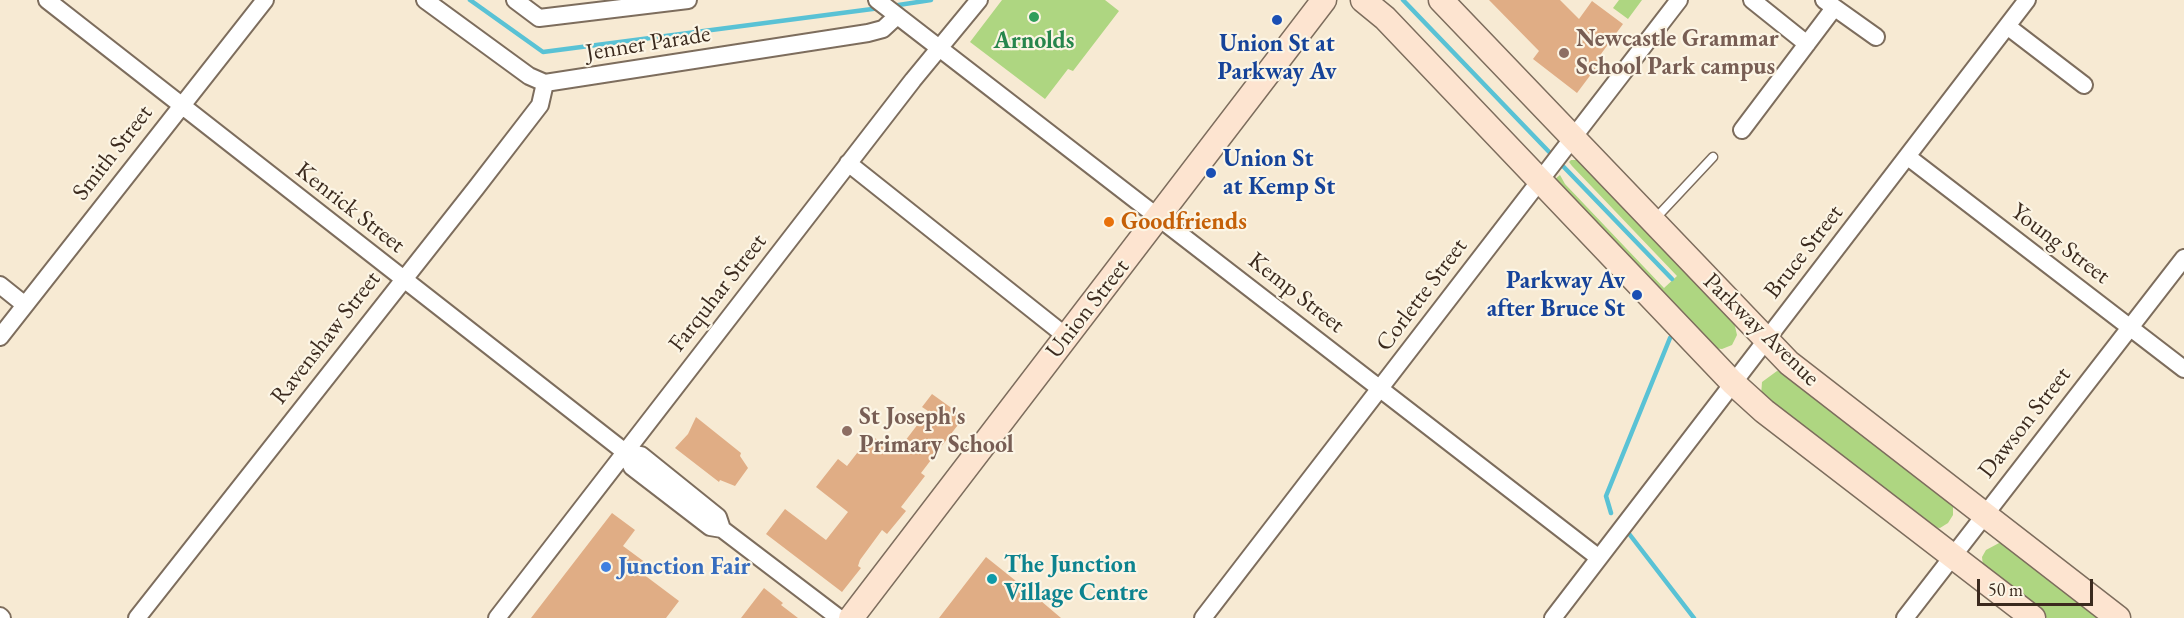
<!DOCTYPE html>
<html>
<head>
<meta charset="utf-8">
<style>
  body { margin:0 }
  #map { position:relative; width:2184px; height:618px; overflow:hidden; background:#f7ead3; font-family:"EB Garamond",serif }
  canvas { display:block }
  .scale { position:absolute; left:1977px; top:579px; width:116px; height:27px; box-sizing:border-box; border:3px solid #3b2a1e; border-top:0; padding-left:8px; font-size:18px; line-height:21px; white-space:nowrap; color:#3b2a1e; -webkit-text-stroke:4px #fcf5e5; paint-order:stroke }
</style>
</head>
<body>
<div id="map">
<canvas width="2184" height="618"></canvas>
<div class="scale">50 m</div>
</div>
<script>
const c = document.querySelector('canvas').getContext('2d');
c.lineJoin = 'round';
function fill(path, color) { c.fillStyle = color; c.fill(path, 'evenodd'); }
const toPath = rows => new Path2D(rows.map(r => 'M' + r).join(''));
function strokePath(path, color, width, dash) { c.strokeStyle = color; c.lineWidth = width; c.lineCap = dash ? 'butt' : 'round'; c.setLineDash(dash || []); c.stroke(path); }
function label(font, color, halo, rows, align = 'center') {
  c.font = font + ' "EB Garamond",serif'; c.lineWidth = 4.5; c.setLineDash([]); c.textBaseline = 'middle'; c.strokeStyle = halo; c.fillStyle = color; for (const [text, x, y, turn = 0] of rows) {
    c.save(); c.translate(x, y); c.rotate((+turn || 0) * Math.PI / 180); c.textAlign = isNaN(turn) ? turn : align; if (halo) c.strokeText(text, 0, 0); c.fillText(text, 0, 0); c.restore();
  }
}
fill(toPath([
  [1002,0,1105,0,1119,11,1073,71,1068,69,1045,99,970,42],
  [1619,0,1642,0,1628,19,1613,8],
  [1571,160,1580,160,1734,322,1737,335,1732,345,1722,349,1713,348,1555,179,1560,175,1565,184,1664,288,1677,276,1572,166,1569,162],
  [1777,371,1784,372,1953,502,1953,515,1948,523,1940,528,1931,527,1761,396,1762,382],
  [2001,542,2104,618,2047,618,1983,566,1982,557,1986,550]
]), '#aed681');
strokePath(toPath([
  [470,0,543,52,880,8],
  [1403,0,1553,156],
  [892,6,931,0],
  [1559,162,1672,279],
  [1611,513,1606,496,1670,338],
  [1630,535,1694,618]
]), '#59c2d5', 4.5);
fill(toPath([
  [1489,0,1560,0,1579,19,1592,1,1623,24,1601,54,1604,57,1577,93,1533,59,1539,51],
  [932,394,964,417,921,473,925,476,901,507,906,511,887,534,882,530,860,560,858,566,861,568,842,592,766,534,785,509,826,540,848,512,816,487,838,459,847,466,871,435,895,454,928,411,922,407],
  [696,417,741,453,740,456,748,468,735,486,720,480,719,482,675,448,688,434],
  [612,513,635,530,623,546,646,563,639,571,679,601,666,618,531,618],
  [986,557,1041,601,1061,618,939,618],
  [764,588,783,603,781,605,798,618,741,618]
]), '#e0ad85');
const lane = toPath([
  [1654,220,1713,157]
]);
const street = toPath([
  [47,0,625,452,641,455,718,517,722,529],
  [425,0,529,76,545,83,868,33,883,29,897,16],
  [515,0,539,18,688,0],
  [877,0,1599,558],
  [1752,0,1807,44],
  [1824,0,1876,37],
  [2007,26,2084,85],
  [1742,130,1834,8],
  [1908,157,2184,369],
  [848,163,1067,337],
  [0,285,25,305],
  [0,337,265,0],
  [625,452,632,467,710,527,722,529,839,618],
  [0,616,2,618],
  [137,618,476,188,540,105,545,83],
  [497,618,913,80,979,0],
  [1203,618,1679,0],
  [1553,618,2027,0],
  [1905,618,2184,258]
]);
const secondary = toPath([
  [1363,0,1385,18,1732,382,1764,411,2033,618],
  [1441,0,1789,363,2118,618],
  [851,618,1324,0]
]);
strokePath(lane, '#7d6d5d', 11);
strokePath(street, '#7d6d5d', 20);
strokePath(secondary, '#7d6d5d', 27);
strokePath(lane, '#fff', 8);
strokePath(street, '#fff', 16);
strokePath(secondary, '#fde4d0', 24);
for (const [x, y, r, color] of [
  [1034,17,6,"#2e9e5b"],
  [1277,20,6,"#1a4fb4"],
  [1564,53,6,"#8d6e63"],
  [1211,173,6,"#1a4fb4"],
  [1109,222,6,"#e8710a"],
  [1637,295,6,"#1a4fb4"],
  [847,431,6,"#8d6e63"],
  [606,567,6,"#3f7fe0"],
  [992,579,6,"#0f9aa8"]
]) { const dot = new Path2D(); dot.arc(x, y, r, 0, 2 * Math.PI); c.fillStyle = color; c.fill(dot); strokePath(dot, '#fcf5e5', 2); }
label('bold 24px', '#785e54', '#fcf5e5', [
  ["Newcastle Grammar",1576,39],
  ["School Park campus",1576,67],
  ["St Joseph's",859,417],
  ["Primary School",859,445]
], 'left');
label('bold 24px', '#27864d', '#fcf5e5', [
  ["Arnolds",1034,41]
]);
label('24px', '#3b2a1e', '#fcf5e5', [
  ["Jenner Parade",648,44,-9],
  ["Smith Street",113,153,-52],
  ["Kenrick Street",350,208,38],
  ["Young Street",2060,244,37],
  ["Bruce Street",1804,252,-52],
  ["Farquhar Street",718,293,-52],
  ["Kemp Street",1296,293,38],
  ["Corlette Street",1422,295,-53],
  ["Union Street",1088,309,-52],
  ["Parkway Avenue",1761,330,44],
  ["Ravenshaw Street",326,338,-52],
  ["Dawson Street",2025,423,-52]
]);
label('bold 24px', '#164399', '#fcf5e5', [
  ["Union St at",1277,44],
  ["Parkway Av",1277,72],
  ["Union St",1223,159,"left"],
  ["at Kemp St",1223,187,"left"],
  ["Parkway Av",1625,281,"right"],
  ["after Bruce St",1625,309,"right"]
]);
label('bold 24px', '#c56008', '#fcf5e5', [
  ["Goodfriends",1121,222]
], 'left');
label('bold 24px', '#0d838f', '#fcf5e5', [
  ["The Junction",1004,565],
  ["Village Centre",1004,593]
], 'left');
label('bold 24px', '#366cbe', '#fcf5e5', [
  ["Junction Fair",618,567]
], 'left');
</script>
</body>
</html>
